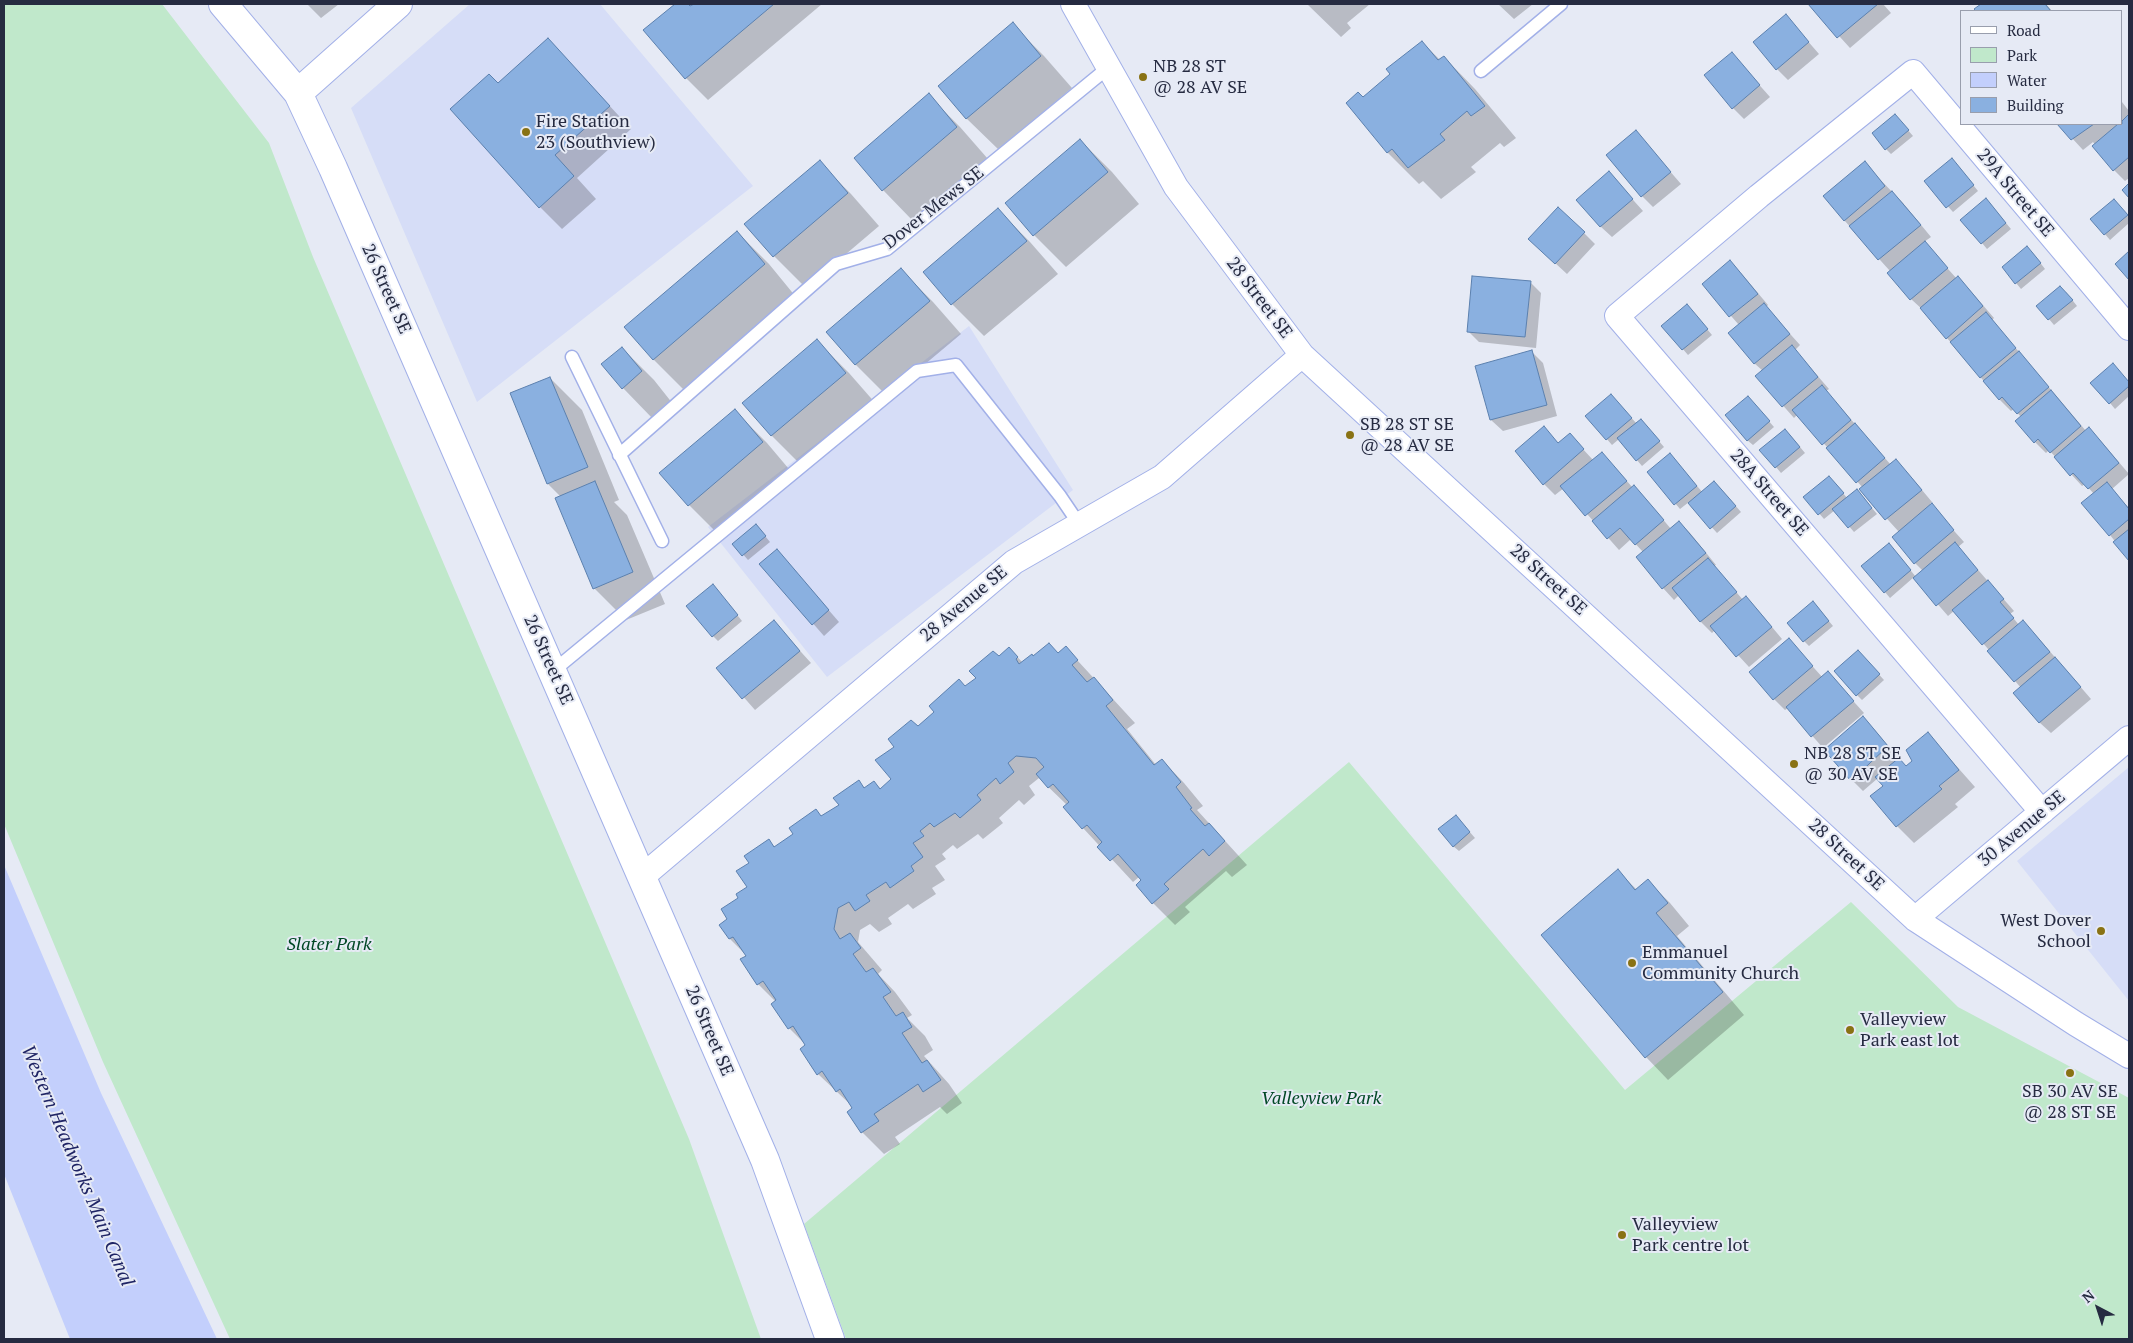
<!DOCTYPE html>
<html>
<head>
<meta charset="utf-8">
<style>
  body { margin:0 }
  #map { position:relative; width:2133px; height:1343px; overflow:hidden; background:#e6eaf5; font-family:"PT Serif",serif }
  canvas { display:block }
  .frame { position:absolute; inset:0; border:5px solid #262b41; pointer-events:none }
  .legend { position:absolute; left:1960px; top:10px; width:162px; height:115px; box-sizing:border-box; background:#e6eaf5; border:1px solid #999ead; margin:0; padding:6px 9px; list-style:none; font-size:15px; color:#262b41 }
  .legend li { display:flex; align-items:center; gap:10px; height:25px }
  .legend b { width:25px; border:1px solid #999ead }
  .north { position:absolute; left:2073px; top:1283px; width:50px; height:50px; -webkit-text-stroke:4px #e6eaf5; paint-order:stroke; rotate:320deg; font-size:14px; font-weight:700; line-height:20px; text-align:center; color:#262b41 }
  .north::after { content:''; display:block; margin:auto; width:18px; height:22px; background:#262b41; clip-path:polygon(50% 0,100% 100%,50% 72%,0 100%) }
</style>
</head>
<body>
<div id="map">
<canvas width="2133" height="1343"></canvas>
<div class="frame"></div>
<ul class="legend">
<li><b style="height:6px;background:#fff"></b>Road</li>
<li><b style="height:14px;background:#c0e8cb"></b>Park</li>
<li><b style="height:14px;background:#c3cffc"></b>Water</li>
<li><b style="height:14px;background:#8ab0e0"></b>Building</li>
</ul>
<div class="north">N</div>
</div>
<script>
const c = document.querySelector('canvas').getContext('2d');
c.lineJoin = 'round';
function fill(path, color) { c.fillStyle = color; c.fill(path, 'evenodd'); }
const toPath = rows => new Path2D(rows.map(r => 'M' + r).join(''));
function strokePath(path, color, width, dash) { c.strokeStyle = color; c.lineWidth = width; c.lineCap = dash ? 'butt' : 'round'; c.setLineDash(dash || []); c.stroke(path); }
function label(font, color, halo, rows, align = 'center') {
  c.font = font + ' "PT Serif",serif'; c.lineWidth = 4; c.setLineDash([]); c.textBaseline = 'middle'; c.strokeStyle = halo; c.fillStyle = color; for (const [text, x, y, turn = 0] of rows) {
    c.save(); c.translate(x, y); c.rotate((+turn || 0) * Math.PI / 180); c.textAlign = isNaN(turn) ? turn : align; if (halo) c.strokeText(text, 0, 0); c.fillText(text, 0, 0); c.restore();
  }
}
fill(toPath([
  [470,4,600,4,753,186,477,402,351,108],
  [969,326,1073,490,827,677,708,527],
  [2129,767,2129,1001,2017,861]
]), '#d6ddf7');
fill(toPath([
  [4,4,162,4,269,143,313,257,689,1139,761,1339,230,1339,103,1062,4,824],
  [1349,762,1625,1090,1851,902,1958,1007,2129,1098,2129,1339,846,1339,804,1224]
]), '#c0e8cb');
fill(toPath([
  [4,865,101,1093,217,1339,70,1339,4,1174]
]), '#c3cffc');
fill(toPath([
  [307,4,339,4,321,18],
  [677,4,687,4,691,7,695,4,822,4,708,100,686,78,645,30],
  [1307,4,1370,4,1347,23,1351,28,1341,37],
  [1498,4,1533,4,1514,19],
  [1810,4,1883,4,1891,13,1850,48],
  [1982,4,2046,4,2052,11,1978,11,1976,9],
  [1786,16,1819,54,1788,80,1777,69],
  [1012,24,1044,56,1072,88,999,150,967,119,939,87],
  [548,39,631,129,577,178,596,199,562,229,540,207,498,84],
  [1422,42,1440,60,1444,57,1475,89,1516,138,1504,147,1500,143,1471,167,1476,172,1441,199,1423,181,1419,184,1387,152,1392,74],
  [1731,53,1770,97,1744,119,1733,108],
  [928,95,960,127,988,159,914,222,883,190],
  [2122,102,2129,111,2129,178,2125,181,2114,170,2093,142,2083,150,2059,124,2122,124],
  [1900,121,1913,136,1891,154,1886,149],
  [1636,132,1681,184,1653,207,1642,196],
  [1080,140,1112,172,1139,204,1066,267,1034,235,1007,203],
  [819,162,851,194,879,226,806,288,774,256],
  [1864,163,1903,203,1931,237,1924,242,1957,279,1969,289,1994,318,1992,320,2086,431,2100,440,2129,474,2112,489,2129,508,2129,559,2110,535,2094,494,2085,484,2082,486,2049,450,2046,453,2035,442,2021,417,2014,409,2011,411,2000,400,1923,310,1911,299,1890,271,1844,220],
  [1957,165,1978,191,1953,212,1926,182],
  [1609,173,1643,211,1612,237,1600,226],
  [1991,205,2011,229,1987,249,1982,243],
  [2119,206,2129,217,2129,223,2110,240,2092,219],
  [998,210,1030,242,1058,274,984,336,952,304,925,272],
  [737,232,769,264,796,297,685,391,653,359],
  [1584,233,1595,244,1567,274,1541,250],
  [2032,252,2045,269,2021,289,2003,267],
  [901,270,933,302,961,334,887,396,855,364],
  [1741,273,1768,305,1766,307,1800,345,1795,350,1829,389,1826,391,1891,465,1907,472,1932,502,1930,504,1964,542,1958,547,2014,611,2010,614,2019,625,2034,633,2091,699,2051,733,2039,722,2021,688,1955,610,1948,616,1914,577,1890,598,1863,566,1894,550,1916,577,1923,571,1915,563,1899,532,1861,490,1863,488,1798,414,1794,418,1757,376,1763,371,1754,363,1739,325,1703,284],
  [1530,282,1541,293,1536,348,1479,342,1468,331],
  [2066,292,2077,306,2054,325,2038,306],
  [1692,311,1712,335,1688,355,1663,326],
  [817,341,849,373,877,405,803,467,771,435],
  [622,348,654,380,673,404,654,420,623,388],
  [1532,352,1543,363,1557,416,1503,431,1491,420,1477,367],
  [2118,370,2129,383,2129,396,2115,409,2110,403],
  [550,378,582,410,619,500,614,502,627,515,665,604,626,620,594,588,561,497,548,484,511,394],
  [1616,401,1637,424,1646,426,1664,447,1642,466,1619,439,1612,445,1587,416],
  [1753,403,1774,427,1753,445,1747,440],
  [735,411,767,443,794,475,721,537,689,505,661,473],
  [1544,428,1559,444,1570,435,1593,460,1602,453,1633,488,1634,487,1645,498,1671,529,1679,522,1690,533,1716,565,1714,566,1743,600,1746,597,1757,609,1782,639,1749,667,1715,630,1712,633,1701,622,1679,595,1674,600,1663,588,1637,558,1643,552,1631,539,1619,550,1564,488,1555,495,1544,484,1516,451],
  [1790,435,1805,453,1781,473,1776,467],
  [1675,460,1703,493,1720,488,1741,512,1717,533,1689,502,1680,509,1649,472],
  [1834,482,1847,498,1862,496,1877,514,1854,532,1835,510,1824,519,1805,497],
  [761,531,770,542,748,560,734,544],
  [777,550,839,622,824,636,761,564],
  [718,591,742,621,718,641,713,636],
  [1818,608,1833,626,1809,646,1804,641],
  [774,622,811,663,755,710,718,668],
  [1789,640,1823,678,1828,673,1864,713,1823,748,1788,708,1785,710,1774,699],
  [1009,648,1023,663,1033,658,1058,654,1066,648,1135,723,1127,729,1156,765,1162,760,1184,783,1203,806,1197,810,1247,865,1232,877,1226,871,1185,907,1190,912,1175,925,1153,903,1139,877,1133,882,1083,828,1067,805,1039,778,1029,786,1035,795,1024,805,1019,800,999,818,1003,823,983,839,978,834,957,849,953,845,942,854,946,859,935,866,945,880,932,888,936,894,913,909,908,904,888,918,892,924,879,932,870,924,860,930,858,942,882,970,878,974,895,992,912,1015,907,1018,925,1036,933,1050,924,1056,949,1084,962,1103,947,1114,940,1107,895,1137,900,1144,884,1154,862,1132,852,1106,818,1074,807,1046,789,1028,773,1004,776,1002,758,984,742,960,747,956,730,939,729,920,740,898,749,887,750,863,769,841,776,848,795,835,816,811,822,817,841,806,859,782,865,788,874,783,881,789,893,780,896,747,978,678],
  [1863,657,1884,680,1862,700,1857,695],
  [1874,729,1906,768,1913,762,1928,734,1975,787,1955,804,1958,807,1914,843,1897,826,1884,786,1878,778,1863,791,1852,780],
  [1461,822,1475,838,1459,851,1453,846],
  [1618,871,1637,890,1648,881,1670,903,1689,926,1677,936,1744,1015,1668,1080,1646,1057,1543,935]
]), '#0003');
const building = toPath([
  [675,4,688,4,690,6,694,4,774,4,685,79,643,30,675,4],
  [1808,4,1878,4,1837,38,1808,4],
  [1981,4,2045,4,2051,11,1976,11,1974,9,1981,4],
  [1786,14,1809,42,1776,70,1753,42,1786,14],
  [1013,22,1041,56,966,119,938,86,1013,22],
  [548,38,610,106,555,155,574,176,539,208,450,109,489,74,498,83,548,38],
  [1422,41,1438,60,1444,56,1485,106,1471,116,1467,111,1440,134,1445,140,1408,168,1392,149,1387,153,1346,103,1358,92,1363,97,1390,74,1386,69,1422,41],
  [1732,52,1760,85,1732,109,1704,75,1732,52],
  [929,93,957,127,882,191,854,158,929,93],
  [1895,114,1909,130,1885,150,1872,133,1895,114],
  [2129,114,2129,157,2113,171,2092,146,2118,124,2122,124,2122,121,2129,114],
  [2057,124,2094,124,2071,140,2057,124],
  [1636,130,1671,172,1641,197,1606,155,1636,130],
  [1080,139,1108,172,1033,236,1005,203,1080,139],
  [1952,158,1974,185,1946,208,1924,181,1952,158],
  [820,160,848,193,773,257,744,224,820,160],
  [1865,161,1885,186,1844,221,1823,196,1865,161],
  [1609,171,1633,199,1600,227,1576,200,1609,171],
  [2129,183,2129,198,2122,190,2129,183],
  [1892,191,1921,225,1878,260,1849,226,1892,191],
  [1986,198,2006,223,1981,244,1960,220,1986,198],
  [2114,199,2128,215,2104,235,2090,219,2114,199],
  [1558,207,1585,232,1555,264,1528,239,1558,207],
  [998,208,1027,241,951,305,923,272,998,208],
  [737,231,765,264,653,360,624,327,737,231],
  [1925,241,1948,268,1910,300,1887,273,1925,241],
  [2027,246,2041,263,2015,284,2002,267,2027,246],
  [2129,251,2129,280,2115,264,2129,251],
  [1730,260,1758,294,1729,317,1702,284,1730,260],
  [901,268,930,301,855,365,826,332,901,268],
  [1472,276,1531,281,1525,337,1467,332,1472,276],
  [1958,276,1983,306,1946,339,1920,308,1958,276],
  [2060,286,2073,300,2048,320,2036,306,2060,286],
  [1764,303,1790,334,1754,364,1728,333,1764,303],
  [1687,304,1708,329,1682,350,1661,326,1687,304],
  [1986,312,2016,348,1980,378,1950,342,1986,312],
  [817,339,846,373,771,436,742,403,817,339],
  [1792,345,1818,377,1782,407,1755,376,1792,345],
  [622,347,642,371,622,389,601,364,622,347],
  [1532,350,1547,405,1490,420,1475,366,1532,350],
  [2019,351,2049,387,2017,414,2002,397,1999,400,1983,381,2019,351],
  [2113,363,2129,382,2129,386,2109,404,2090,383,2113,363],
  [550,377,588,467,547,484,510,393,550,377],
  [1822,385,1851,420,1822,445,1792,410,1822,385],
  [2051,390,2081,426,2050,453,2038,439,2034,443,2015,421,2051,390],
  [1611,394,1632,418,1606,440,1585,416,1611,394],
  [1748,396,1770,421,1747,441,1725,415,1748,396],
  [735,409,763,442,688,506,659,473,735,409],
  [1641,419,1660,441,1636,461,1617,438,1641,419],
  [1855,423,1885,458,1856,483,1826,448,1855,423],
  [1544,426,1558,443,1570,433,1584,449,1543,485,1515,451,1544,426],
  [2089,427,2119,463,2088,489,2073,473,2070,476,2054,457,2089,427],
  [1785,429,1800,447,1775,468,1759,450,1785,429],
  [1602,452,1627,481,1585,516,1560,486,1602,452],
  [1670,453,1697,486,1674,505,1647,472,1670,453],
  [1896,459,1922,490,1885,520,1859,489,1896,459],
  [1829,476,1844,493,1818,515,1803,497,1829,476],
  [595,481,633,572,593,589,555,498,595,481],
  [1714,481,1736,506,1710,529,1688,503,1714,481],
  [2107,482,2129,509,2129,519,2109,536,2081,503,2107,482],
  [1634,485,1664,520,1635,545,1620,528,1607,539,1592,521,1634,485],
  [1857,489,1872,508,1848,528,1832,509,1857,489],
  [1932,503,1954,530,1914,564,1892,537,1932,503],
  [1679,521,1706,553,1662,589,1636,557,1679,521],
  [756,524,766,536,742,556,732,544,756,524],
  [2129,529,2129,561,2113,542,2129,529],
  [1955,542,1978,570,1936,606,1913,578,1955,542],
  [1889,543,1911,570,1884,593,1861,566,1889,543],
  [777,549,829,610,812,625,759,564,777,549],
  [1708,558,1737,592,1700,622,1672,588,1708,558],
  [1988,580,2004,599,2000,602,2014,618,1982,645,1952,610,1988,580],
  [713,584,738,615,712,637,686,606,713,584],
  [1746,596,1772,627,1736,657,1710,626,1746,596],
  [1813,601,1829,621,1803,642,1787,623,1813,601],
  [774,620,800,651,742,699,716,668,774,620],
  [2023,620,2050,652,2014,682,1987,651,2023,620],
  [1789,638,1813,666,1773,700,1749,672,1789,638],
  [1049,643,1058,653,1066,646,1078,660,1072,665,1087,682,1094,677,1113,700,1106,706,1154,765,1162,759,1181,782,1176,787,1192,808,1190,809,1205,826,1209,823,1225,841,1209,856,1203,849,1164,884,1169,889,1152,904,1136,885,1141,880,1118,854,1110,861,1097,847,1102,842,1087,825,1082,829,1063,807,1069,802,1053,784,1048,788,1036,774,1044,767,1036,758,1016,756,1008,763,1014,772,1000,784,996,778,977,795,981,800,960,818,955,813,934,827,930,823,920,831,924,836,913,843,923,857,911,866,914,871,890,888,886,882,866,895,870,901,855,911,849,902,838,908,834,929,840,939,850,933,861,948,853,954,866,972,873,968,891,992,883,997,896,1016,903,1012,912,1027,902,1033,922,1063,927,1060,941,1080,923,1092,918,1084,874,1114,879,1121,861,1133,847,1112,852,1108,840,1089,836,1092,822,1071,817,1075,800,1049,805,1045,793,1026,788,1029,771,1004,776,1000,763,981,757,985,740,959,746,956,733,937,729,939,719,925,727,919,721,909,738,898,736,894,747,887,736,871,749,863,744,856,769,839,774,847,793,834,789,828,816,809,821,816,839,805,833,798,859,780,864,788,874,781,880,789,891,779,875,760,894,747,888,739,911,720,918,726,934,712,929,706,959,679,965,686,976,678,969,671,993,651,999,656,1009,647,1018,657,1016,659,1019,664,1032,654,1033,656,1049,643],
  [1858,650,1880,674,1856,696,1834,671,1858,650],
  [2055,657,2081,687,2039,723,2013,693,2055,657],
  [1828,671,1854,701,1811,737,1786,707,1828,671],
  [1863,716,1888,746,1851,781,1824,750,1863,716],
  [1928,732,1959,770,1939,786,1942,789,1896,827,1870,796,1883,786,1875,777,1899,758,1906,766,1912,761,1906,750,1928,732],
  [1456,815,1470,832,1453,847,1438,829,1456,815],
  [1618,869,1635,890,1648,879,1668,903,1656,913,1723,992,1645,1058,1541,935,1618,869]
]);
fill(building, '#8ab0e0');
strokePath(building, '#5b80ae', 1);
const lane = toPath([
  [1481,71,1561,4],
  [572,357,662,541],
  [619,455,836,264,887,249,1109,67],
  [553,671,917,371,956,365,1060,496,1079,524]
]);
const street = toPath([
  [1073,4,1176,187,1302,355,1915,919,2076,1024,2129,1056],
  [2042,812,1617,316,1759,196,1913,72,2129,328],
  [643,876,1014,562,1162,477,1302,355],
  [1915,919,2129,738]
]);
const secondary = toPath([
  [223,4,298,93,333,168,765,1160,830,1339],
  [298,93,398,4]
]);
strokePath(lane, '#a2b0e8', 15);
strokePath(street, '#a2b0e8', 26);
strokePath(secondary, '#a2b0e8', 30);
strokePath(lane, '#fff', 12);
strokePath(street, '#fff', 24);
strokePath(secondary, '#fff', 28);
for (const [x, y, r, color] of [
  [1143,77,5,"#897214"],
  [526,132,5,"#897214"],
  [1350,435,5,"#897214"],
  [1794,764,5,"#897214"],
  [2101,931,5,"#897214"],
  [1632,963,5,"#897214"],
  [1850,1030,5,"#897214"],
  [2070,1073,5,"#897214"],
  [1622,1235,5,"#897214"]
]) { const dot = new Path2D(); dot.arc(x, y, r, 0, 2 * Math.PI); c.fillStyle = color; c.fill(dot); strokePath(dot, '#e6eaf5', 2); }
label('18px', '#262b41', '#e6eaf5', [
  ["NB 28 ST",1153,67],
  ["@ 28 AV SE",1153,88],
  ["Fire Station",536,122],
  ["23 (Southview)",536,143],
  ["SB 28 ST SE",1360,425],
  ["@ 28 AV SE",1360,446],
  ["NB 28 ST SE",1804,754],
  ["@ 30 AV SE",1804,775],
  ["West Dover",2091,921,"right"],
  ["School",2091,942,"right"],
  ["Emmanuel",1642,953],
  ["Community Church",1642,974],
  ["Valleyview",1860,1020],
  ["Park east lot",1860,1041],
  ["SB 30 AV SE",2070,1092,"center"],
  ["@ 28 ST SE",2070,1113,"center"],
  ["Valleyview",1632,1225],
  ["Park centre lot",1632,1246]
], 'left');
label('18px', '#262b41', '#e6eaf5', [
  ["29A Street SE",2015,193,50],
  ["Dover Mews SE",934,208,-38],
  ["26 Street SE",386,289,66],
  ["28 Street SE",1259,298,53],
  ["28A Street SE",1769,493,49],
  ["28 Street SE",1548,580,42],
  ["28 Avenue SE",964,604,-40],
  ["26 Street SE",548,660,66],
  ["30 Avenue SE",2022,829,-40],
  ["28 Street SE",1846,855,43],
  ["26 Street SE",709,1031,67]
]);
label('italic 18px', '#004825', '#e6eaf5', [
  ["Slater Park",329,945],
  ["Valleyview Park",1321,1099]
]);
label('italic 19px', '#202565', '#e6eaf5', [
  ["Western Headworks Main Canal",77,1166,67]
]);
</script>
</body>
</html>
